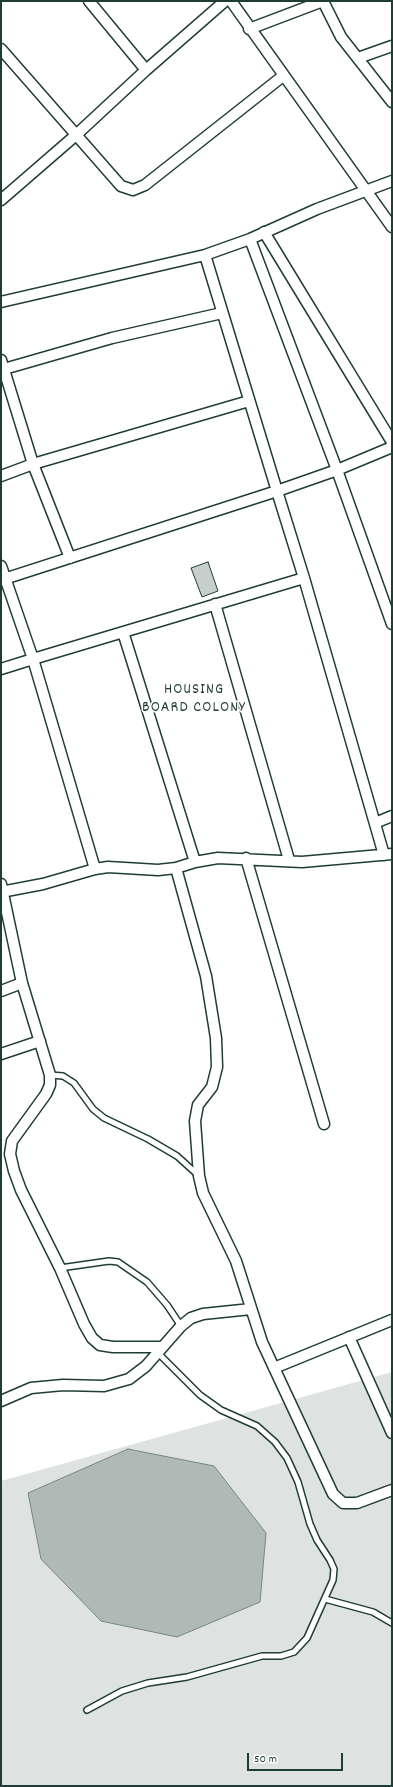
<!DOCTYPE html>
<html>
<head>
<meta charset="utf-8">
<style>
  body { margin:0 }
  #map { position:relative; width:393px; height:1787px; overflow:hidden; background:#fff; font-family:Dekko,sans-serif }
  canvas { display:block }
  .frame { position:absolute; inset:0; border:2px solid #1f3d34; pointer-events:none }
  .scale { position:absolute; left:247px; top:1753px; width:96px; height:18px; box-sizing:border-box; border:2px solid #1f3d34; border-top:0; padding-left:5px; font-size:12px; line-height:14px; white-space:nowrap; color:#1f3d34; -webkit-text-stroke:3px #fff; paint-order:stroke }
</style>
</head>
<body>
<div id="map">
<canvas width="393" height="1787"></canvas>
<div class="frame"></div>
<div class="scale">50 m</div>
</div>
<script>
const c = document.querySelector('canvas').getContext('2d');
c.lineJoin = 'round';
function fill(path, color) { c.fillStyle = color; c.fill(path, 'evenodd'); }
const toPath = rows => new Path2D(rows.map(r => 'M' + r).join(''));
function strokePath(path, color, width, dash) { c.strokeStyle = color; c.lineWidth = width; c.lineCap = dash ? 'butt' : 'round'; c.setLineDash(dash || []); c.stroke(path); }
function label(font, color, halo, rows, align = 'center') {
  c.font = font + ' Dekko,sans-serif'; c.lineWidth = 3; c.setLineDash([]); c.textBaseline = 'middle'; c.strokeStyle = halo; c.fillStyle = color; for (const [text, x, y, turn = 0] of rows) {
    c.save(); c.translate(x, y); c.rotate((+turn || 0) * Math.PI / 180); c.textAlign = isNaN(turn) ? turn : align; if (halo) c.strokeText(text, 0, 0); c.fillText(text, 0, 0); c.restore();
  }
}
fill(toPath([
  [392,1372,392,1786,1,1786,1,1481]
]), '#dee3e2');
const water = toPath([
  [128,1449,214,1466,266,1533,260,1602,177,1637,101,1621,41,1559,28,1493,128,1449]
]);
fill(water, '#afbab7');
strokePath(water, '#758883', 1);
const building = toPath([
  [208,562,218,591,202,597,191,568,208,562]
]);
fill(building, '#c7cfcc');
strokePath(building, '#1f3d34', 1);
const lane = toPath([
  [50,1075,63,1076,74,1083,93,1109,104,1118,148,1139,177,1156,198,1175],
  [60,1268,109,1261,118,1262,147,1282,167,1305,181,1326],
  [325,1599,373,1612,392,1623],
  [87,1710,122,1691,148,1683,187,1677,262,1656,281,1656,294,1652,307,1638,333,1580,334,1569,330,1560,317,1540,310,1524,298,1482,287,1458,275,1442,257,1426,221,1410,200,1395,157,1352]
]);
const street = toPath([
  [89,1,146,70],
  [231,1,392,227],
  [323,1,341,37,392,102],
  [249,29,323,1],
  [1,49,121,186,133,190,145,185,283,76],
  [358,58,392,46],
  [1,200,76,135,146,70,225,1],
  [264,232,392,442],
  [250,239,337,470,392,624],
  [1,302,205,255,250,239,317,209,392,181],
  [1,360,33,464,70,558],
  [4,369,112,338,222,313],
  [1,476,33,464,249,401],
  [1,566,33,659,304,578],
  [1,580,277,491,205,255],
  [215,604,289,860],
  [123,632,195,862],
  [1,669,33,659,95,869],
  [375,823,392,816],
  [384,855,304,578,277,491,337,470,392,447],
  [246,858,324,1124],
  [176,868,206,976,216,1038,217,1067,212,1087,198,1105,195,1121,199,1176,203,1193,236,1261,262,1342,333,1494,343,1503,357,1503,392,1490],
  [1,884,22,983,50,1075,50,1085,46,1094,12,1141,10,1154,14,1171,21,1190,60,1268,84,1324,92,1338,100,1345,113,1347,162,1347],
  [1,892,43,884,95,869,108,867,158,870,176,868,195,862,218,858,302,862,392,854],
  [1,991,22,983],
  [1,1054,40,1041],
  [349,1337,392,1433],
  [274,1368,392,1320],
  [1,1401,31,1388,63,1385,104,1386,129,1379,146,1366,181,1326,191,1318,203,1314,251,1309]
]);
strokePath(lane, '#1f3d34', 8);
strokePath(street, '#1f3d34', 13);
strokePath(lane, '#fff', 5);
strokePath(street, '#fff', 10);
c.letterSpacing = '1px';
label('16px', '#1f3d34', '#fff', [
  ["HOUSING",194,691],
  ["BOARD COLONY",194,709]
]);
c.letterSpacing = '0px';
</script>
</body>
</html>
